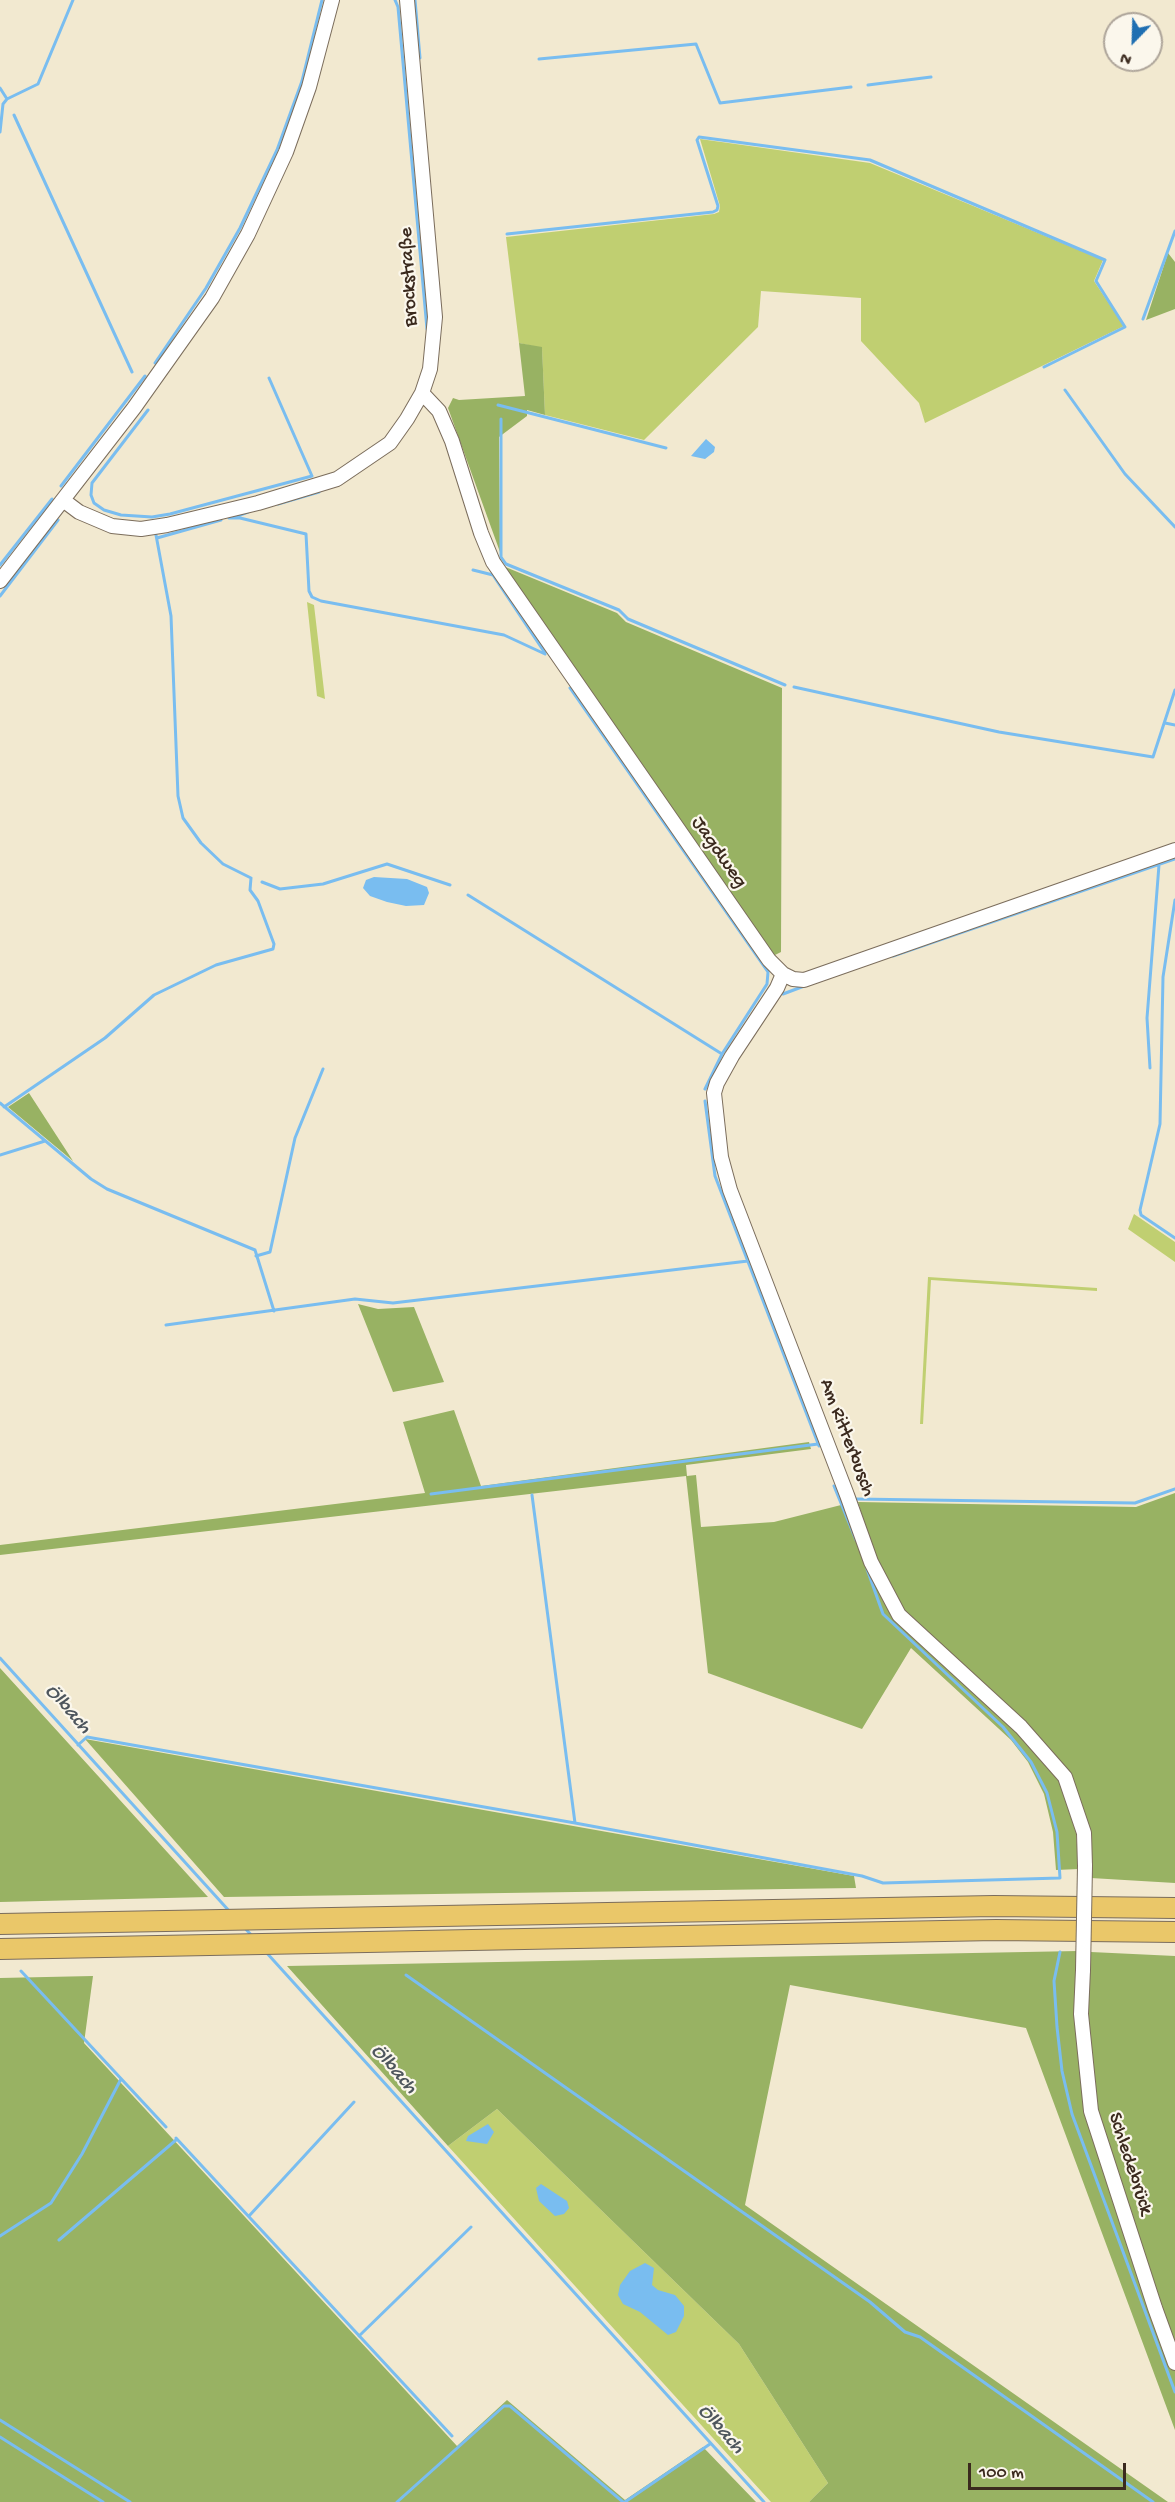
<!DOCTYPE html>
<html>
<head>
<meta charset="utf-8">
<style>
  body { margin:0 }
  #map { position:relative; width:1175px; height:2502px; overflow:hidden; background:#f2e9d0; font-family:"Gochi Hand",sans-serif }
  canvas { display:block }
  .north { position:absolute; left:1103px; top:12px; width:60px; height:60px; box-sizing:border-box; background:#fbf7ec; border:2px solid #aea59a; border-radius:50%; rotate:203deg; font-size:16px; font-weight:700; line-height:24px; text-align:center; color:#3b2a1e }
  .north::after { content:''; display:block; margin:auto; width:21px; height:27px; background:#1f6fb2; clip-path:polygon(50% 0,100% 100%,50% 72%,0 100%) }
  .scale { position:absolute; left:968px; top:2463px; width:158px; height:27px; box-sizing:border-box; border:3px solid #3b2a1e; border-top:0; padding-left:8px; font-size:18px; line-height:21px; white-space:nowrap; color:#3b2a1e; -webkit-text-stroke:4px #fbf7ec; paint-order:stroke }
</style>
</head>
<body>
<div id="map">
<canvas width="1175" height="2502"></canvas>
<div class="north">N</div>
<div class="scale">100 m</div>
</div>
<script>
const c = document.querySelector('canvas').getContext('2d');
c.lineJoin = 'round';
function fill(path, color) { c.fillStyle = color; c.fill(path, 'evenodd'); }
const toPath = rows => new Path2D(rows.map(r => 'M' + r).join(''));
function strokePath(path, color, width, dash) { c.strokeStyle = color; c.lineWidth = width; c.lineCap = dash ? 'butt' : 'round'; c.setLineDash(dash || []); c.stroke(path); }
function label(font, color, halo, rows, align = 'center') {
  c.font = font + ' "Gochi Hand",sans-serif'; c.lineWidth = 4.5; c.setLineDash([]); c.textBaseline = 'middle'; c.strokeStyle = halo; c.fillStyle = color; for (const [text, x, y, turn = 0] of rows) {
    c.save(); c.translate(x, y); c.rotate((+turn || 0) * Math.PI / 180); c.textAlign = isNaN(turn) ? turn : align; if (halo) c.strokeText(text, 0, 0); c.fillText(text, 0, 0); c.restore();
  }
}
fill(toPath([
  [700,139,870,163,1103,260,1094,281,1124,326,925,423,919,403,861,341,861,298,761,291,758,327,644,440,545,415,542,348,519,343,506,237,714,214,719,212,720,206],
  [307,602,314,605,325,699,317,696],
  [1134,1214,1175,1242,1175,1262,1128,1229],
  [928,1277,1097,1288,1097,1291,931,1280,923,1424,920,1424],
  [497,2109,739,2344,828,2483,809,2502,771,2502,448,2146]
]), '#c0cf71');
fill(toPath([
  [1168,253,1175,262,1175,309,1146,320],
  [519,343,542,347,545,415,527,410,527,416,499,437,500,552,448,408,453,398,459,400,525,396],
  [503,566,617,613,626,622,782,688,781,952,773,956],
  [29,1093,73,1161,8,1107],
  [358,1304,378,1309,414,1307,444,1382,393,1392],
  [454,1410,481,1486,809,1442,811,1449,686,1465,687,1476,696,1475,701,1527,774,1522,845,1504,891,1613,1018,1729,1059,1779,1076,1833,1079,1869,1056,1870,1053,1832,1044,1794,1028,1762,1011,1740,911,1648,862,1729,708,1673,686,1476,0,1555,0,1545,425,1493,403,1422],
  [1175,1493,1175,1883,1091,1878,1070,1772,1024,1720,904,1612,875,1559,858,1502,1136,1507],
  [0,1668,208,1897,0,1902],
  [85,1739,854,1876,856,1888,224,1897],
  [1078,1951,1077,1969,1090,1969,1091,1952,1175,1956,1175,2430,1026,2028,790,1985,745,2205,1168,2502,809,2502,828,2483,739,2344,497,2109,448,2146,287,1966],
  [93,1976,84,2043,457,2446,507,2400,625,2500,703,2447,756,2502,0,2502,0,1978]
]), '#98b263');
fill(toPath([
  [706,439,715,447,714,452,705,459,691,456],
  [374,877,407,879,427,887,429,893,424,905,406,906,387,902,370,896,363,888,366,880],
  [488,2124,494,2132,487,2144,466,2141,468,2136],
  [541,2184,567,2201,569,2208,564,2214,555,2216,539,2201,536,2188],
  [645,2263,654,2268,652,2285,658,2290,675,2295,684,2306,684,2316,676,2332,668,2335,640,2312,623,2304,618,2295,620,2285,630,2271]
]), '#79bdf0');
strokePath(toPath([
  [395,0,398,7,427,329],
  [415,0,420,58],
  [539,59,696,44,720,103,851,87],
  [868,85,931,77],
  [0,88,7,99],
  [14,115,132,372],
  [0,132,3,104,7,99,38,84,73,0],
  [507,234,713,212,717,210,718,206,697,140,699,137,870,160,1105,260,1096,281,1125,327,1044,367],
  [1143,319,1175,231],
  [155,363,206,288,240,228,277,150,302,81,322,0],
  [1065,390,1125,474,1175,527],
  [498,405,666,448],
  [148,410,92,483,91,495,94,503,104,510,121,515,152,517,170,514,312,476,269,378],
  [501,419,501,557,506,564,619,610,628,619,785,685],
  [61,486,145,376],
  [278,504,319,492],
  [235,517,248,512],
  [229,518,240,518,306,534,309,591,312,597,321,601,504,635,545,654],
  [156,535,171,616,178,796,183,818,201,843,223,864,251,878],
  [157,538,221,520],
  [0,565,52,499],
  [473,570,493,575,545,653],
  [0,596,58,520],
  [794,687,999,732,1153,757,1175,690],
  [570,688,768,972,767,984,722,1054,705,1089],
  [1165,723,1175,725],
  [262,882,280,889,323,884,387,864,450,885],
  [468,895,722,1054],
  [1175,900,1163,977,1160,1124,1140,1210,1141,1215,1175,1238],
  [893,956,1175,859],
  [783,994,807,985],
  [1150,1068,1147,1018,1159,865],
  [705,1101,715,1176,819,1446],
  [0,1103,91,1179,107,1189,255,1250,274,1311],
  [4,1107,105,1038,154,995,216,965,273,949,274,944,258,901,250,890,251,878],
  [0,1155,45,1141],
  [256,1256,270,1252,295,1138,323,1069],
  [166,1325,355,1299,393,1303,748,1261],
  [834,1486,856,1540],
  [431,1494,818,1444],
  [532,1495,575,1823],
  [855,1499,1135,1503,1175,1489],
  [0,1658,231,1913],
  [78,1745,87,1737,575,1823,862,1876,883,1883,1060,1878,1057,1832,1047,1793,1031,1762,1003,1727,883,1614,867,1569],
  [243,1926,253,1937],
  [265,1951,764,2502],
  [1060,1952,1054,1981,1057,2027,1062,2071,1072,2114,1175,2392],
  [21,1971,166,2127],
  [406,1975,870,2302,905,2332,920,2337,1153,2502],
  [176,2138,452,2436],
  [249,2216,354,2102],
  [0,2236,51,2203,82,2154,121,2079],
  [59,2240,176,2140],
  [359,2336,471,2227],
  [0,2420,130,2502],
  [0,2437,103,2502],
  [397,2502,504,2406,510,2406,623,2502],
  [625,2502,710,2444]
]), '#79bdf0', 3);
const minor = toPath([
  [422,393,439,411,452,441,481,533,493,562,769,960,783,974,793,979,804,980,1175,850],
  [63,500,79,512,112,526,141,529,167,525,258,503,337,479,390,443,407,419,422,393,430,369,435,317,407,0],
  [0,581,134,408,212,298,248,234,286,152,309,87,332,0],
  [783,974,777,988,732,1056,717,1083,714,1093,721,1157,730,1190,847,1495,871,1562,899,1615,1021,1727,1065,1777,1084,1833,1085,1866],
  [1083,1970,1081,2014,1091,2111,1155,2308,1175,2363]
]);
const highway = toPath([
  [0,1924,994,1906,1175,1908],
  [0,1949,996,1930,1175,1932]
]);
strokePath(minor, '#7b6d5c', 16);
strokePath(highway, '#7b6d5c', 22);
strokePath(minor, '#fff', 14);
strokePath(highway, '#eac769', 20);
const minorBridge = toPath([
  [1083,1970,1085,1866]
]);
strokePath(minorBridge, '#7b6d5c', 16, []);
strokePath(minorBridge, '#fff', 14);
label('20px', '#3b2a1e', '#fbf7ec', [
  ["Brockstraße",410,277,-93],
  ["Jagdweg",718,853,55],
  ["Am Ritterbusch",846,1438,69],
  ["Schledebrück",1129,2164,72]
]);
label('italic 21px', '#4e565d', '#fbf7ec', [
  ["Ölbach",67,1710,48],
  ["Ölbach",393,2070,48],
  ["Ölbach",720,2430,48]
]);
</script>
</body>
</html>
